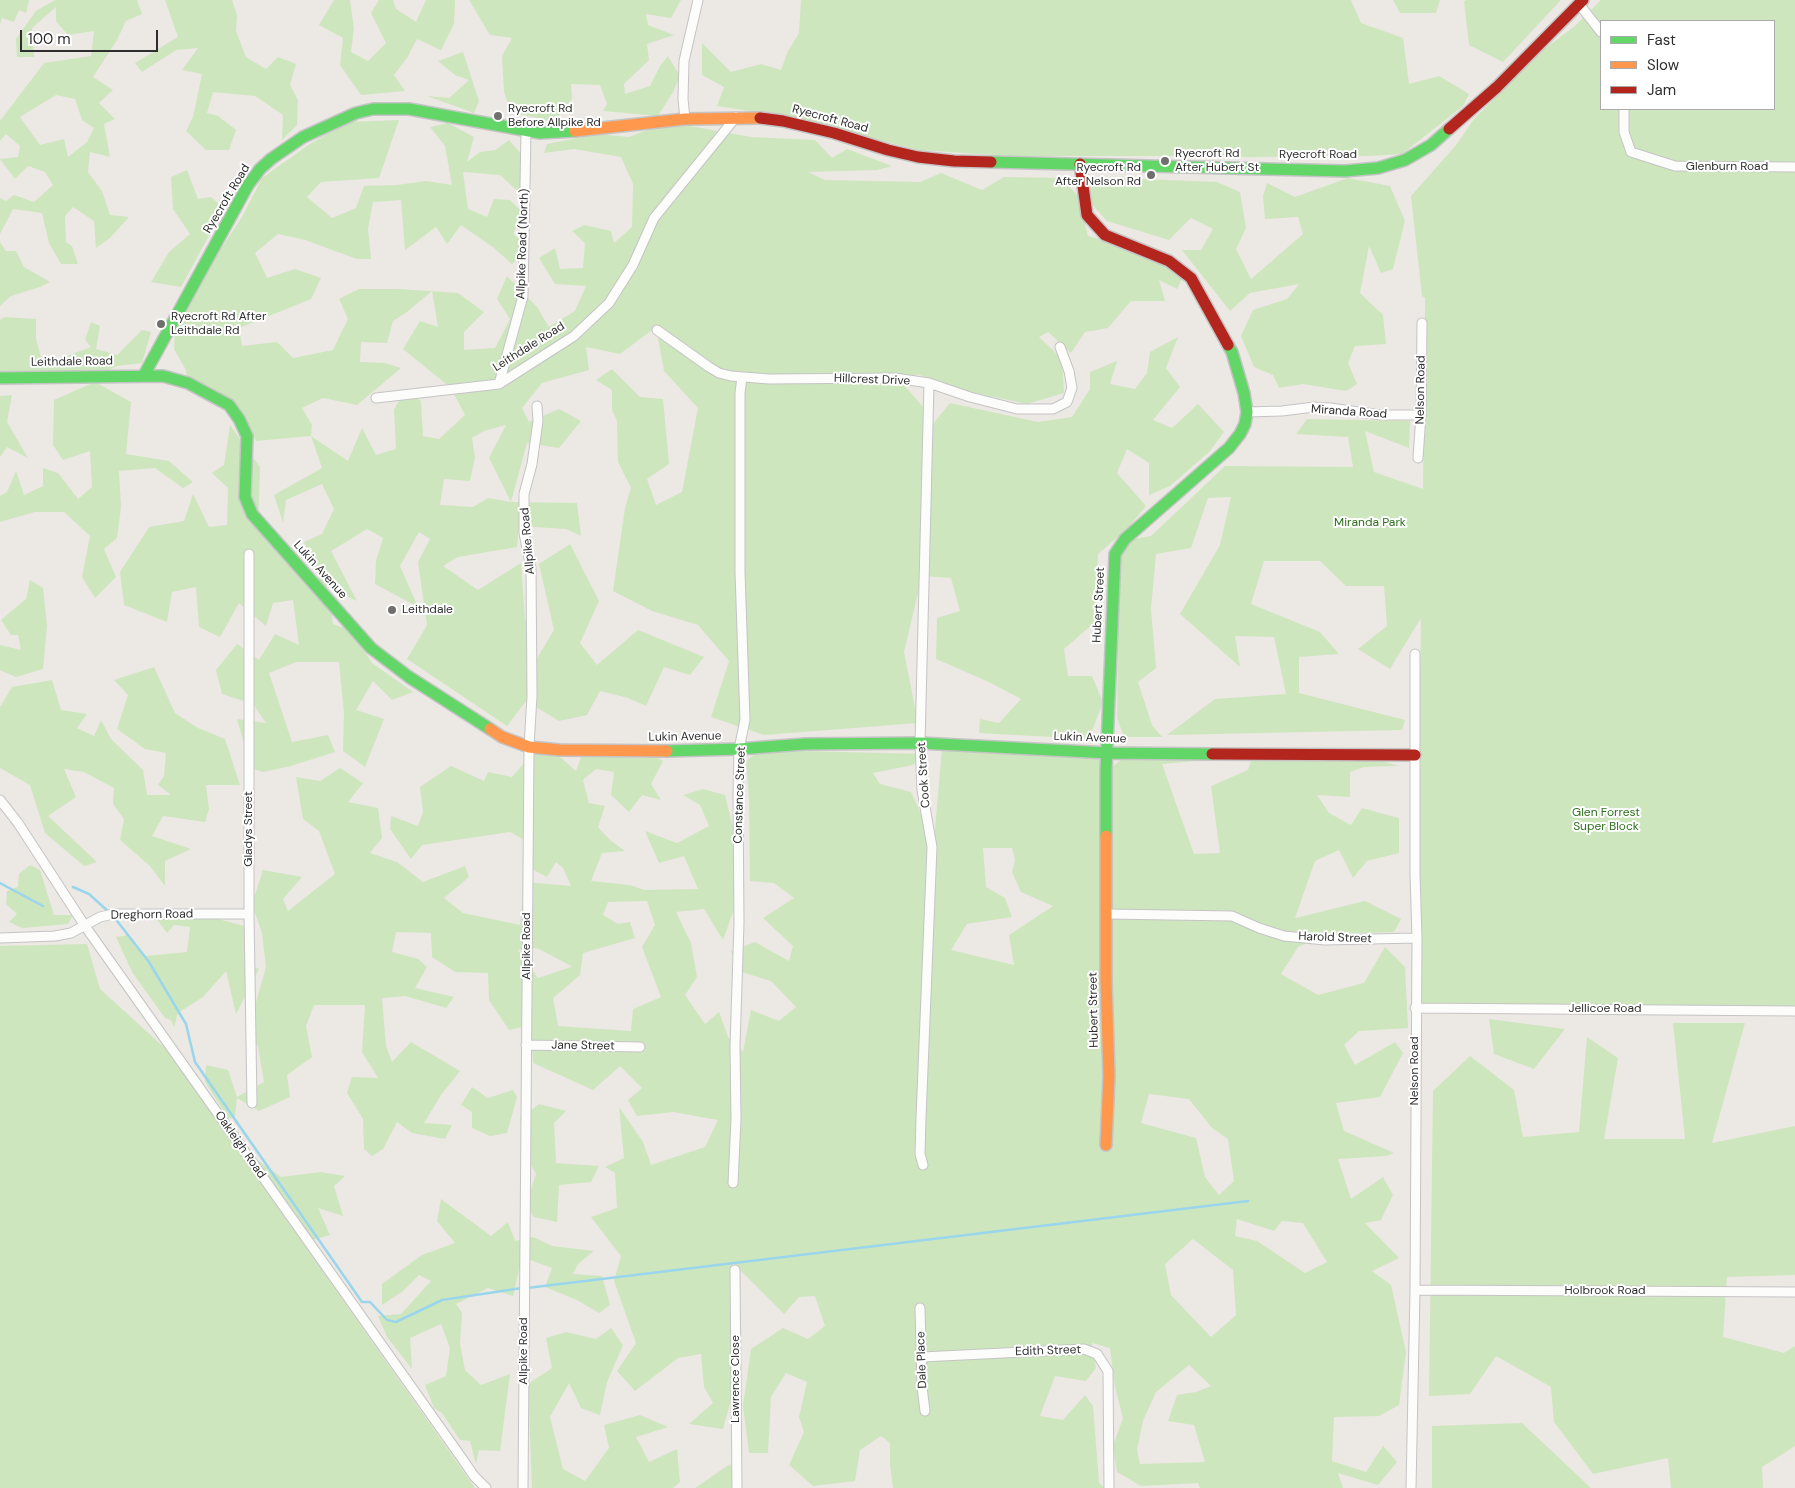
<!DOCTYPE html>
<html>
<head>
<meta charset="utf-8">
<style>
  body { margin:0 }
  #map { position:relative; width:1795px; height:1488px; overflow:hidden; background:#ece8e4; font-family:"DM Sans",sans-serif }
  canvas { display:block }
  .legend { position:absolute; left:1600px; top:20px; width:175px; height:90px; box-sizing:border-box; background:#fff; border:1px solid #ababab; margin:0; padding:6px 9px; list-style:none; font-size:15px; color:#2e2e2e }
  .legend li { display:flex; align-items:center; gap:10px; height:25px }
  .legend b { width:25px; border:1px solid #ababab }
  .scale { position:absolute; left:20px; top:30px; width:138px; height:22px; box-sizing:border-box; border:2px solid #2e2e2e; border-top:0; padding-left:6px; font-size:15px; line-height:18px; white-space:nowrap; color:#2e2e2e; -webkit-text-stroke:4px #fff; paint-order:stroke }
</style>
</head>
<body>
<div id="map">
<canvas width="1795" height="1488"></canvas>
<ul class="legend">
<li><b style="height:6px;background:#63d668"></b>Fast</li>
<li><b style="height:6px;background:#ff974d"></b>Slow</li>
<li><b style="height:6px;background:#b3261e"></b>Jam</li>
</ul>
<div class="scale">100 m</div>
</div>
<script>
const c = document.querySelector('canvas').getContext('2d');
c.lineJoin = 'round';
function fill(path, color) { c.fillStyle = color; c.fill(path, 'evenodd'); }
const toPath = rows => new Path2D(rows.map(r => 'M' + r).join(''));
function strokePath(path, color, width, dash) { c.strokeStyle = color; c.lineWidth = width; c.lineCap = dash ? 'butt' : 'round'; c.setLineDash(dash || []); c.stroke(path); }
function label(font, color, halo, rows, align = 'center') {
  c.font = font + ' "DM Sans",sans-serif'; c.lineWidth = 4; c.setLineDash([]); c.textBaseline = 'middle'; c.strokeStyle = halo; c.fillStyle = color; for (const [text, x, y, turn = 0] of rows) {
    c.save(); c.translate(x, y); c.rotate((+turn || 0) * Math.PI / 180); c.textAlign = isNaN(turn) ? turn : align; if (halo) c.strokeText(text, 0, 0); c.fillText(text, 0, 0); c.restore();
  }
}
fill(toPath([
  [0,0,29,0,26,13,19,10,14,22,2,18,0,24],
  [55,0,137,0,142,14,126,21,117,40,93,77,113,90,99,103,115,119,104,124,110,157,90,152,88,172,102,191,110,215,129,217,110,238,96,248,94,221,73,207,65,216,66,242,72,246,78,264,61,264,49,243,42,213,13,209,0,234,0,198,6,201,14,195,34,202,53,185,45,172,28,166,15,179,0,159,18,157,20,146,6,134,0,141,0,121,44,63,91,56,94,31,68,35,56,21,56,7,32,28,34,57,17,57,16,39,36,11],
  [56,95,75,99,82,120,94,128,87,142,68,157,64,139,40,145,20,117],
  [165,0,232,0,237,15,236,31,246,57,266,69,278,57,296,64,290,85,298,100,297,125,282,140,283,115,255,96,213,92,207,113,218,116,236,130,229,150,206,150,186,131,193,117,202,74,182,70,198,48,176,50,142,72,135,63,178,37],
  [334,0,350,0,354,29,351,52,368,61,386,43,371,13,379,0,393,0,396,9,416,22,426,0,455,0,454,24,441,50,417,39,407,58,394,75,405,91,361,95,340,65,343,38,319,25],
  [469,0,681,0,671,18,646,14,648,25,674,35,647,44,649,60,624,84,625,94,650,86,660,66,668,56,680,76,673,92,658,116,603,111,607,104,600,85,571,84,572,99,554,122,511,112,504,92,502,56,512,38,490,35],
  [801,0,1351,0,1361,23,1403,38,1409,84,1439,76,1469,94,1463,106,1402,154,1369,156,1245,157,1204,156,1010,156,919,150,831,128,762,113,717,106,724,87,702,75,702,43,731,72,761,64,781,70,788,51,799,33],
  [1393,0,1440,0,1436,13,1400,13],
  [1467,0,1561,0,1503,62,1469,45,1464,1],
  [1601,0,1795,0,1795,1010,1415,1008,1421,618,1390,669,1358,649,1387,626,1384,586,1346,586,1320,561,1264,561,1251,604,1320,632,1339,654,1299,657,1299,693,1405,720,1402,730,1167,735,1215,699,1286,694,1274,637,1235,636,1240,667,1180,614,1220,545,1231,497,1208,498,1191,548,1156,554,1151,609,1156,668,1138,682,1152,725,1162,737,1124,737,1117,718,1118,629,1117,567,1127,540,1151,536,1225,466,1353,467,1348,437,1296,434,1307,419,1410,421,1409,448,1365,431,1374,472,1423,489,1425,298,1422,296,1411,196,1457,144,1474,119,1544,49,1575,26],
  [1601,21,1774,21,1774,109,1601,109],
  [463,52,479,101,474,113,427,96,449,98,469,80,455,75,438,61],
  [399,120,379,178,321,182,307,197,332,218,356,208,364,186,397,185,426,181,452,185,445,146,430,127,448,123,474,137,467,162,480,152,495,150,509,140,521,154,525,198,500,175,463,172,468,209,487,217,494,199,510,200,524,214,513,233,529,250,512,264,494,248,461,225,447,244,436,227,405,250,401,200,373,202,368,229,371,259,357,259,305,240,278,234,255,253,267,278,295,269,321,278,311,299,239,328,242,346,277,342,293,358,333,350,348,319,339,299,359,289,399,289,458,293,484,312,464,332,464,350,495,348,510,319,497,299,507,276,537,307,549,327,575,311,586,286,555,284,539,258,555,248,560,269,583,268,585,243,572,231,584,225,611,231,614,243,632,227,633,184,621,157,574,149,544,153,547,144,598,134,629,137,668,122,751,137,815,140,832,158,847,149,892,166,877,170,808,172,825,180,920,182,941,173,982,190,1004,177,1061,178,1078,196,1088,236,1131,247,1185,273,1177,289,1159,280,1165,301,1131,301,1108,328,1085,332,1071,353,1048,332,1039,337,1062,359,1064,393,1027,404,961,390,917,374,904,385,924,408,923,436,950,403,1038,422,1072,417,1090,389,1090,372,1117,361,1110,384,1135,389,1147,373,1150,352,1178,337,1166,368,1180,387,1153,420,1172,428,1198,404,1224,432,1210,451,1170,486,1149,495,1149,463,1127,449,1117,473,1146,506,1128,528,1098,554,1094,623,1064,649,1068,676,1092,676,1103,702,1089,739,979,733,980,719,999,723,1021,699,989,682,936,659,937,618,960,611,951,578,922,576,904,652,918,723,764,735,711,717,729,661,698,625,652,611,613,591,625,508,631,488,618,462,617,421,612,410,612,390,596,380,612,369,640,397,663,399,669,464,647,479,656,505,682,492,698,408,664,371,656,327,620,354,586,347,589,370,542,383,522,408,529,422,559,409,581,421,559,448,527,443,511,502,577,503,581,536,566,529,519,526,517,547,458,557,443,566,478,590,521,563,525,619,537,658,554,630,539,564,570,544,599,601,580,643,597,665,638,630,704,657,690,675,664,667,646,706,628,698,600,691,587,715,559,721,526,701,507,726,407,659,427,625,418,562,430,539,419,532,400,566,418,607,375,584,376,561,383,538,367,529,331,551,357,601,321,584,304,542,322,534,334,509,322,484,286,500,283,523,274,495,322,468,311,436,256,441,237,405,207,385,187,379,186,370,174,349,176,306,190,295,242,217,262,178,307,146,346,122],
  [432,291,438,327,420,321,403,349,451,388,465,415,439,439,423,436,421,401,405,389,394,410,396,449,376,455,362,428,348,461,311,436,312,425,302,408,323,398,357,405,401,368,385,363,360,362,361,342,387,343,393,321,407,312],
  [506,425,489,458,511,502,488,498,473,507,440,505,444,479,470,481,475,457,472,438,484,431],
  [187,170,198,199,211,197,224,208,181,287,151,282,169,252,190,234,173,209,171,177],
  [1093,177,1217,182,1240,192,1246,228,1236,249,1251,279,1303,234,1298,217,1265,219,1263,196,1267,183,1295,197,1348,178,1390,186,1405,221,1393,269,1381,273,1369,246,1360,293,1383,315,1386,344,1355,346,1348,363,1357,384,1346,391,1303,384,1279,388,1273,375,1254,367,1241,336,1253,310,1287,299,1299,284,1250,293,1230,311,1182,250,1201,250,1213,229,1191,218,1169,240,1107,221,1086,198],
  [0,242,6,251,16,251,24,267,50,282,40,287,11,296,0,306],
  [4,317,36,319,36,339,43,365,91,347,85,340,91,322,100,326,96,349,117,355,142,330,151,332,142,363,117,366,107,371,0,374,0,320],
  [95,382,131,402,126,454,169,461,193,482,183,488,155,468,119,471,121,507,117,538,104,549,116,577,95,598,82,577,90,536,64,512,35,512,0,522,0,496,7,492,16,471,24,495,43,486,43,468,58,473,78,499,92,487,90,451,63,460,53,445,54,400],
  [12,395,7,422,28,458,7,447,0,457,0,396],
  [230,425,260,467,258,530,331,609,333,624,352,631,372,663,413,692,392,700,373,681,356,710,384,719,365,767,343,751,344,713,339,662,296,662,269,673,292,742,328,735,335,752,291,766,263,772,251,768,237,719,266,723,253,704,222,694,216,670,237,644,259,660,275,634,299,645,293,600,273,603,266,626,239,603,220,637,199,627,196,587,172,592,167,622,124,605,120,572,149,527,184,521,193,494,209,527,227,525,228,488,212,473,224,465],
  [30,580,43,588,47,626,43,669,16,677,0,670,0,645,21,650,18,635,11,635,1,620,26,599],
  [154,667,175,713,198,728,225,739,240,785,206,785,209,809,205,822,163,816,152,836,191,849,165,861,165,886,150,866,120,840,124,819,113,804,114,788,84,772,64,769,76,797,48,816,97,862,84,866,45,833,30,785,0,768,0,707,12,687,52,680,61,710,87,714,77,728,94,736,101,720,111,739,143,770,147,795,171,795,158,785,164,776,166,753,145,749,117,729,128,695,114,680],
  [942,747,1098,753,1105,773,1129,753,1219,759,1162,764,1194,854,1220,853,1211,786,1248,770,1253,753,1366,756,1399,766,1364,767,1350,772,1350,797,1317,795,1329,813,1351,825,1362,808,1399,818,1399,853,1367,861,1353,878,1339,850,1315,861,1295,918,1365,901,1401,919,1394,932,1328,934,1298,947,1281,974,1318,995,1364,983,1385,947,1405,967,1408,1028,1359,1031,1344,1045,1355,1065,1395,1042,1403,1053,1380,1097,1336,1103,1344,1131,1394,1153,1386,1156,1338,1159,1351,1199,1383,1177,1393,1195,1381,1220,1365,1223,1399,1258,1372,1271,1391,1285,1406,1352,1399,1405,1379,1416,1334,1417,1332,1461,1366,1472,1383,1446,1397,1462,1378,1485,1338,1473,1343,1488,1200,1488,1198,1483,1141,1486,1117,1472,1113,1446,1123,1418,1115,1387,1110,1348,1092,1343,1096,1368,1086,1381,1055,1376,1040,1416,1063,1420,1085,1395,1093,1406,1099,1483,1105,1488,893,1488,890,1464,890,1443,881,1436,860,1450,855,1481,813,1486,789,1465,804,1432,799,1417,807,1382,786,1373,771,1397,768,1453,749,1453,743,1406,751,1349,783,1328,808,1339,825,1326,815,1296,799,1297,784,1314,733,1263,732,1330,736,1382,723,1429,689,1424,713,1403,704,1387,701,1354,678,1358,635,1391,617,1371,636,1343,614,1281,621,1256,591,1217,617,1208,615,1173,605,1167,624,1158,619,1107,643,1142,651,1165,705,1147,718,1120,673,1112,637,1116,628,1100,642,1088,620,1066,593,1090,533,1063,531,1025,509,1030,489,1000,488,973,455,972,432,957,431,933,396,932,392,952,418,959,427,967,415,988,454,997,446,1008,405,996,382,998,386,1046,392,1062,411,1042,460,1071,441,1095,424,1123,452,1125,445,1139,412,1133,397,1122,383,1149,372,1156,364,1149,363,1119,347,1093,352,1077,378,1078,362,1052,365,1005,314,1005,306,1026,312,1057,287,1075,290,1097,259,1111,237,1098,235,1116,229,1119,205,1082,206,1065,228,1070,237,1097,264,1082,258,1047,249,1027,266,967,262,933,252,904,263,870,302,877,283,899,288,911,335,874,319,831,303,819,296,777,320,781,340,768,363,783,348,802,378,808,382,838,370,853,397,862,423,882,465,866,469,877,444,898,463,913,520,925,525,882,571,886,563,868,556,862,547,877,522,864,530,843,510,832,422,845,411,859,390,829,391,816,418,826,423,812,420,787,451,766,484,781,488,772,512,777,532,754,559,756,576,771,582,755,643,758,655,756,663,761,651,784,661,800,642,795,629,812,611,795,614,772,596,769,583,780,589,803,605,806,598,827,610,840,625,851,602,853,591,881,630,885,644,890,698,889,684,856,659,863,645,831,677,843,709,826,700,805,683,795,703,789,725,795,737,843,737,901,723,940,704,909,676,912,691,943,697,977,685,995,705,1024,719,1012,728,1037,743,1052,751,1010,779,1021,796,1007,771,981,738,971,731,951,755,942,789,961,793,946,763,918,794,898,774,883,750,881,749,798,746,761,760,750,924,754,913,765,873,773,880,784,911,792,934,842],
  [983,848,1012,848,1015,860,1012,872,1021,892,1053,906,1009,935,1014,965,951,950,967,924,1012,917,1005,898,986,887],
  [647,901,655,925,642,947,661,997,633,1009,631,1031,558,1026,553,998,580,975,583,953,635,938,630,922,618,924,603,915,608,902],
  [537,948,571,966,571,967,538,978,518,950],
  [1149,1094,1189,1099,1212,1128,1228,1139,1234,1181,1219,1195,1205,1177,1196,1138,1141,1123],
  [1237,1219,1274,1231,1282,1221,1303,1223,1327,1262,1305,1273,1257,1241,1235,1236],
  [1193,1239,1233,1270,1236,1315,1211,1337,1171,1295,1165,1264],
  [1189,1365,1211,1386,1196,1392,1177,1395,1168,1421,1194,1425,1205,1462,1140,1464,1137,1450,1143,1421,1156,1392],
  [30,865,40,870,54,915,73,915,68,924,22,928,9,922,17,914,6,904,7,891,18,887,19,874],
  [203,915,244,926,245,963,259,969,236,1014,226,971,203,997,178,1013,174,1027,171,1020,165,1018,132,972,116,937,128,935,146,956,187,952,190,927,174,925,167,933,155,917],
  [87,944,100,989,167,1050,475,1488,0,1488,0,946],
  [1489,1019,1565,1029,1534,1069,1494,1054],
  [1673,1023,1745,1023,1712,1143,1795,1126,1795,1275,1727,1277,1723,1337,1784,1353,1795,1346,1795,1446,1762,1467,1763,1488,1671,1488,1668,1458,1593,1474,1554,1422,1551,1387,1496,1356,1470,1394,1429,1396,1433,1091,1470,1056,1514,1090,1523,1137,1579,1132,1587,1037,1618,1058,1604,1139,1685,1139],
  [472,1087,488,1098,513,1090,517,1097,507,1133,490,1136,472,1128,472,1112,461,1105],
  [539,1104,566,1111,554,1123,556,1163,599,1166,591,1182,559,1185,557,1222,534,1217,526,1205,536,1174,527,1158,520,1119],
  [256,1159,281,1177,321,1172,345,1176,334,1186,343,1216,318,1208,330,1235,306,1242,267,1180],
  [441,1199,491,1236,508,1222,515,1241,533,1237,552,1246,594,1251,578,1264,573,1274,602,1276,610,1305,599,1313,577,1300,545,1287,552,1268,522,1257,513,1296,488,1288,456,1304,462,1313,460,1344,465,1370,481,1385,510,1374,500,1451,479,1450,476,1464,470,1441,460,1440,442,1413,434,1408,425,1385,446,1376,450,1348,441,1324,410,1338,412,1369,387,1337,378,1316,401,1314,431,1281,419,1275,403,1291,382,1305,382,1284,422,1255,455,1243,437,1221],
  [611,1328,623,1345,607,1382,600,1415,581,1408,569,1383,550,1417,563,1469,585,1481,609,1448,604,1425,640,1415,668,1427,636,1437,649,1462,677,1449,680,1482,673,1488,532,1488,528,1384,552,1368,546,1338,566,1332,596,1339],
  [1522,1423,1591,1488,1432,1488,1432,1426],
  [730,1464,737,1484,736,1488,695,1488]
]), '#cee6be');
strokePath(toPath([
  [0,883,43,906],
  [73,887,89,894,110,913],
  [114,917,149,962,186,1024,195,1062,362,1302,370,1302,387,1320,396,1322,442,1300,522,1288],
  [527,1288,1248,1201]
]), '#99d6ec', 2.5);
const street = toPath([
  [1579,4,1601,32],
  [1624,109,1624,132,1631,152,1675,166,1795,167],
  [685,119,683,99,684,61,698,0],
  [657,330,709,367,719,373,731,376,769,379,895,378,929,383,970,397,1017,409,1053,409,1067,402,1072,388,1069,371,1060,347],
  [499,384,523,296,526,131],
  [376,398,499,384,574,336,609,303,633,265,654,218,736,117],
  [1247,412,1282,411,1314,407,1330,408,1381,415,1421,415],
  [1418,458,1421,415,1422,323],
  [249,554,249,914,252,1103],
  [0,800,18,823,85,926,461,1457,474,1476,486,1488],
  [1107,914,1232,916,1259,928,1284,936,1325,940,1417,938],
  [0,938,55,936,71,933,100,917,113,914,249,914],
  [1415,1008,1795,1011],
  [526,1045,640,1047],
  [923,1165,920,1154,921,1118,932,847,922,790,920,743,929,383],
  [733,1183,736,1119,735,1046,739,923,738,795,739,749,745,720,740,572,740,393,742,377],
  [735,1270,737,1488],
  [1415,1290,1795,1292],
  [920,1308,922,1387,925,1411],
  [922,1357,1084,1349,1097,1354,1108,1371,1109,1488],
  [523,1488,529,747,532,696,531,568,524,533,524,494,532,464,538,421,537,406],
  [1411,1488,1415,1290,1417,938,1415,874,1415,654]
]);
const fast = toPath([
  [991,162,1345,171,1378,168,1405,160,1431,145,1449,129],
  [144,375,248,185,260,169,271,159,303,137,356,113,373,109,409,109,540,133,575,131],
  [0,378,163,376,188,383,229,405,239,419,247,436,245,497,252,514,371,648,409,677,490,729],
  [667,751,739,749,805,744,920,743,1108,753,1212,754],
  [1106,836,1106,770,1115,554,1125,539,1229,448,1240,434,1245,424,1247,412,1244,393,1232,352,1228,345]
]);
const slow = toPath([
  [575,131,685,119,760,118],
  [490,729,502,737,529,747,560,750,667,751],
  [1106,836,1106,979,1109,1076,1106,1145]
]);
const jam = toPath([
  [760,118,783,121,834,133,888,150,918,157,954,161,991,162],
  [1449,129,1497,87,1583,0],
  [1080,164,1087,215,1105,235,1169,261,1191,278,1228,345],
  [1212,754,1415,755]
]);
strokePath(street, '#c5c4c5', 11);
strokePath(fast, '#c5c4c5', 14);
strokePath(slow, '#c5c4c5', 14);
strokePath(jam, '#c5c4c5', 14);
strokePath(street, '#fcfcfb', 9);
strokePath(fast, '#63d668', 11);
strokePath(slow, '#ff974d', 11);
strokePath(jam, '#b3261e', 11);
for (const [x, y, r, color] of [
  [498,116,5,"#706f6e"],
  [1165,161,5,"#706f6e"],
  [1151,175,5,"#706f6e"],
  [161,324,5,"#706f6e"],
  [392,610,5,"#706f6e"]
]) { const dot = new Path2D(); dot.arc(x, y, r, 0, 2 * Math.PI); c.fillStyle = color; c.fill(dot); strokePath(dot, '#fff', 2); }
label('12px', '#2e2e2e', '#fff', [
  ["Ryecroft Rd",508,109],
  ["Before Allpike Rd",508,123],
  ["Ryecroft Rd",1175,154],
  ["After Hubert St",1175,168],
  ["Ryecroft Rd",1141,168,"right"],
  ["After Nelson Rd",1141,182,"right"],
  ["Ryecroft Rd After",171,317],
  ["Leithdale Rd",171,331],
  ["Leithdale",402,610]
], 'left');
label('12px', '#2e2e2e', '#fff', [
  ["Ryecroft Road",830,119,15],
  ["Ryecroft Road",1318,155],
  ["Glenburn Road",1727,167],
  ["Ryecroft Road",227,199,-59],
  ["Allpike Road (North)",523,244,-88],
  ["Leithdale Road",529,347,-32],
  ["Leithdale Road",72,362,-1],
  ["Hillcrest Drive",872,380,2],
  ["Nelson Road",1421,390,-89],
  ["Miranda Road",1349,412,4],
  ["Allpike Road",528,541,-95],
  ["Lukin Avenue",320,570,48],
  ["Hubert Street",1099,605,-87],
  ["Lukin Avenue",685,737,-1],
  ["Lukin Avenue",1090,738,2],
  ["Cook Street",924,775,-94],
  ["Constance Street",740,795,-88],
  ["Gladys Street",249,829,-90],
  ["Dreghorn Road",152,915,-1],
  ["Harold Street",1335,938,2],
  ["Allpike Road",527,946,-90],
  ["Jellicoe Road",1605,1009],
  ["Hubert Street",1094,1010,-91],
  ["Jane Street",583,1046,1],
  ["Nelson Road",1415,1071,-90],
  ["Oakleigh Road",240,1145,55],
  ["Holbrook Road",1605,1291],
  ["Allpike Road",524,1351,-90],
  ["Edith Street",1048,1351,-2],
  ["Dale Place",922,1360,-92],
  ["Lawrence Close",736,1379,-90]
]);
label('12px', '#2c6e1b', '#fff', [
  ["Miranda Park",1370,523],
  ["Glen Forrest",1606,813],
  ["Super Block",1606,827]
]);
</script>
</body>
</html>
